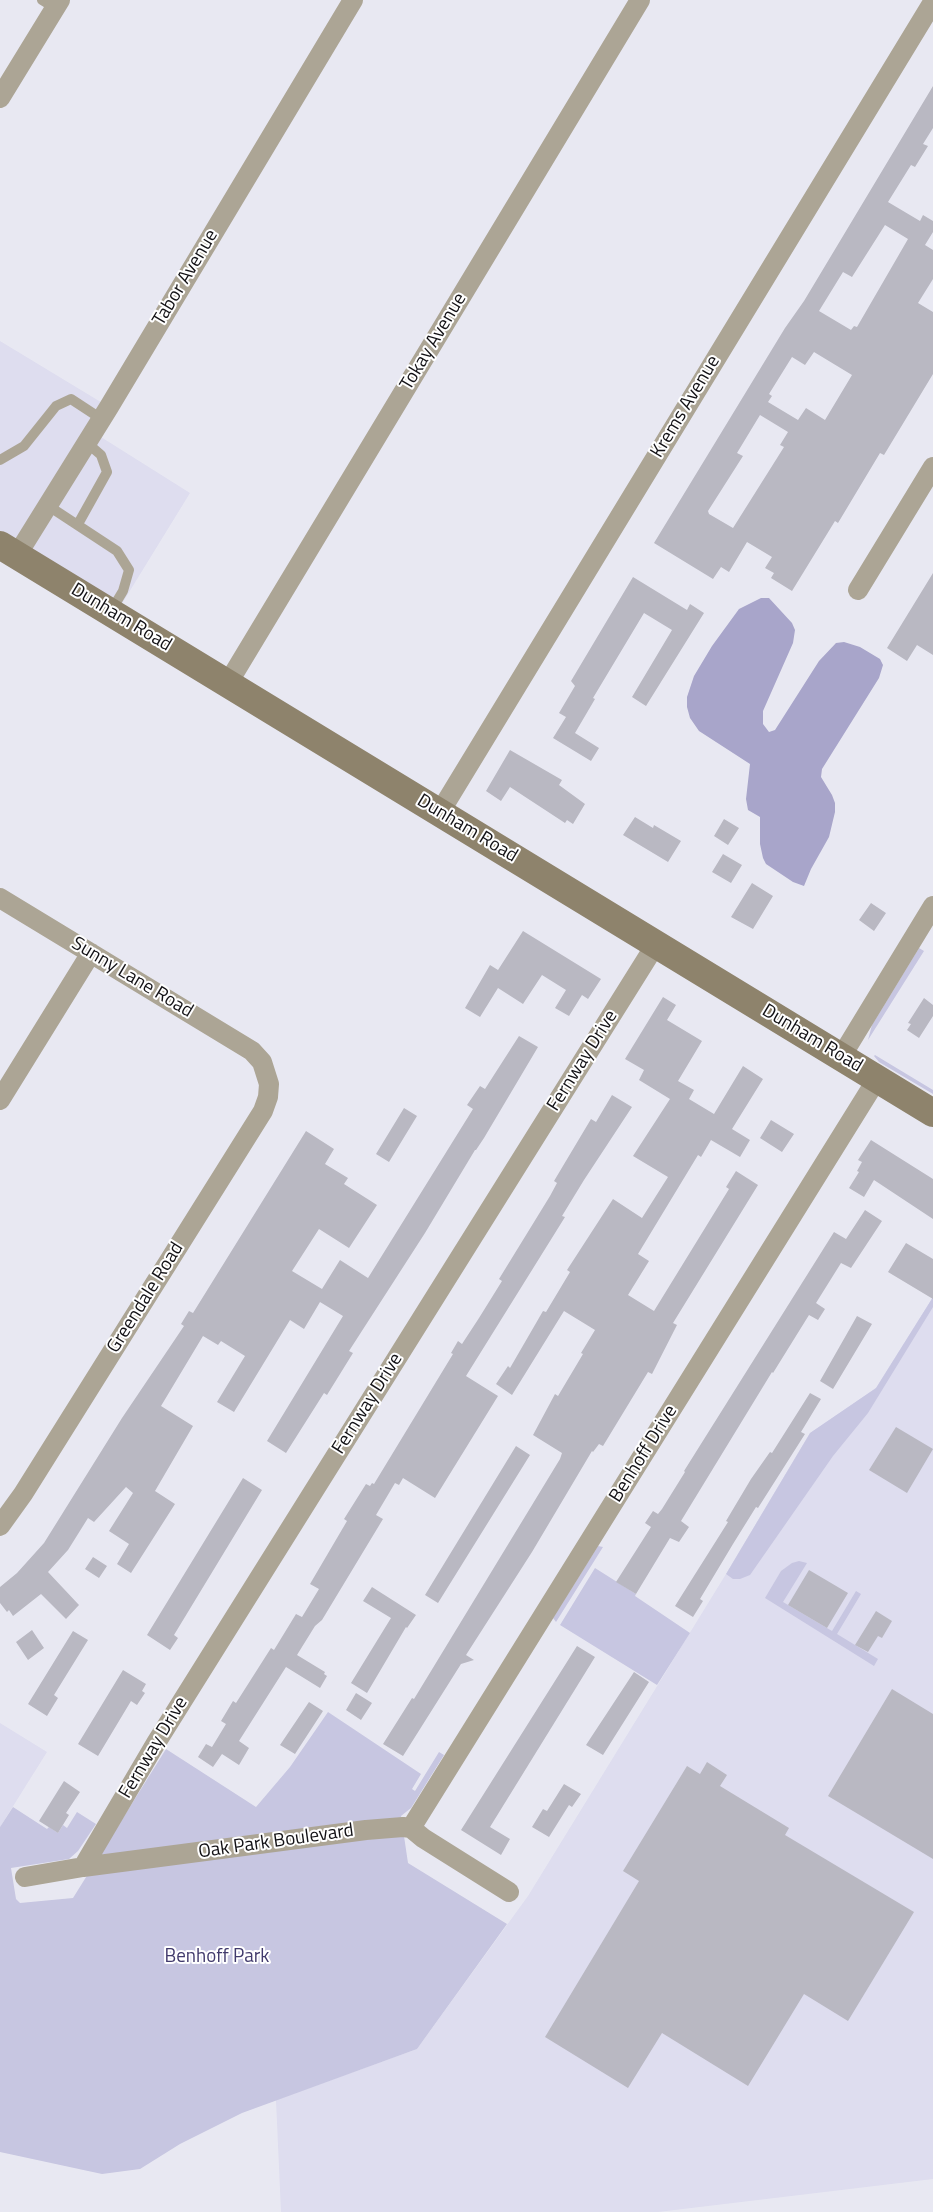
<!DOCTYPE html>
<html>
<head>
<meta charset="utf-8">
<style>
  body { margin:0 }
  canvas { display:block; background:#e8e8f2 }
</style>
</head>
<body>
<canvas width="933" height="2212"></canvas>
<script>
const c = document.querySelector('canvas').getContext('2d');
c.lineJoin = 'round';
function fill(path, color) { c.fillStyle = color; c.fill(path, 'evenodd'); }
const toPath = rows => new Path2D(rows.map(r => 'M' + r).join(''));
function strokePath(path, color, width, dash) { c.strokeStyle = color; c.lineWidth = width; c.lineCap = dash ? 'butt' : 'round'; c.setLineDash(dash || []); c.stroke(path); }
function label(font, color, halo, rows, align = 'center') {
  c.font = font + ' "Titillium Web",sans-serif'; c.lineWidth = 4; c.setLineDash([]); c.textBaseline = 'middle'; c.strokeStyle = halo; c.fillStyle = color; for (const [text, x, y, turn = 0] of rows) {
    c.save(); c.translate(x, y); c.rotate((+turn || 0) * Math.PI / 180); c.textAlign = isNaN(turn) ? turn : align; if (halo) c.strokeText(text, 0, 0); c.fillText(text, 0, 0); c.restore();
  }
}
fill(toPath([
  [0,341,109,407,93,432,190,493,115,615,0,544],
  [933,1297,933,2179,658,2212,281,2212,276,2100,417,2049,528,1896,726,1574,810,1433,876,1388],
  [0,1723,47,1752,0,1827]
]), '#deddef');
fill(toPath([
  [919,948,924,951,868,1040,872,1025],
  [875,1055,933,1090,933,1094,879,1062,874,1056],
  [933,1297,933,1307,868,1413,833,1456,750,1575,740,1579,733,1579,726,1574,810,1433,876,1388],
  [598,1546,603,1547,556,1622,553,1618],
  [799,1561,807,1563,783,1602,832,1631,856,1591,861,1594,837,1634,878,1659,874,1666,765,1598,781,1571,792,1563],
  [595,1568,636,1594,635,1596,690,1633,657,1685,560,1625],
  [328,1712,421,1774,412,1789,415,1791,439,1752,444,1755,411,1808,401,1816,408,1863,507,1924,417,2049,242,2113,180,2144,140,2169,102,2174,0,2152,0,1827,13,1807,47,1829,49,1827,58,1833,63,1825,67,1828,77,1812,96,1824,78,1851,69,1859,11,1868,16,1899,20,1903,73,1898,166,1749,256,1807,290,1767]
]), '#c7c6e1');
fill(toPath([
  [761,598,769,598,792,623,795,630,793,643,763,711,763,724,769,732,775,730,819,661,836,643,844,642,860,647,880,659,883,665,879,678,822,769,821,777,832,795,835,803,835,812,829,837,811,869,804,886,793,882,766,864,763,858,760,844,760,817,748,810,746,799,750,764,699,731,690,718,687,707,687,697,694,676,712,646,739,609]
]), '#a8a5ca');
fill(toPath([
  [933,86,933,128,923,144,928,146,915,167,911,165,888,202,920,221,923,215,933,221,933,232,925,245,933,250,933,279,918,303,933,312,933,374,884,455,880,453,838,523,835,521,792,591,771,578,774,573,765,568,772,557,747,542,729,572,721,567,713,579,654,543,785,328,804,301],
  [885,225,908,239,857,327,854,326,851,330,819,311,843,272,852,277],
  [814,352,852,375,825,420,806,408,798,420,768,402,772,396,769,394,792,357,805,365],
  [760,415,788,432,780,445,784,447,733,528,709,514,708,511,743,456,737,453],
  [933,573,933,655,917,645,907,661,887,648],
  [633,577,687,610,690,604,704,613,646,706,632,697,672,630,644,613,593,698,595,699,575,733,599,748,591,761,553,738,566,717,559,713,575,686,571,681],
  [510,750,562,780,559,785,585,804,573,824,567,820,565,823,510,787,501,801,486,791],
  [635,817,653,828,654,825,681,841,668,862,623,835],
  [724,819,739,828,728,845,714,836],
  [723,854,742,865,731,883,712,872],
  [752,883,773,896,753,929,731,917],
  [871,903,886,913,874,931,859,920],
  [523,931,601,979,588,999,582,995,569,1016,555,1008,566,990,542,975,523,1004,498,988,480,1017,465,1008,490,965,498,970],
  [663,997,676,1005,667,1020,702,1041,678,1081,694,1090,689,1099,714,1114,743,1066,763,1079,732,1129,750,1140,740,1157,711,1140,701,1157,698,1155,638,1254,649,1261,628,1295,654,1311,729,1189,726,1187,736,1171,758,1185,673,1323,677,1325,652,1374,648,1372,603,1446,599,1444,593,1452,592,1451,532,1552,466,1655,474,1660,461,1664,403,1756,383,1744,412,1698,414,1699,560,1459,562,1453,533,1435,555,1394,558,1396,583,1354,581,1353,595,1330,564,1311,512,1395,496,1384,508,1366,510,1368,543,1311,546,1312,570,1272,567,1270,613,1199,642,1218,668,1177,633,1156,670,1099,639,1080,644,1070,625,1059],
  [924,998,933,1005,933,1016,919,1038,907,1030,911,1024,908,1023],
  [519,1036,538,1047,484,1138,476,1150,475,1150,425,1233,349,1351,353,1353,327,1395,324,1393,286,1453,267,1441,343,1316,320,1302,304,1329,290,1320,234,1412,217,1402,245,1356,221,1341,218,1345,203,1336,161,1406,193,1426,155,1491,175,1504,131,1573,117,1564,129,1544,109,1531,133,1493,126,1487,94,1522,88,1518,68,1550,48,1572,79,1605,66,1619,41,1594,13,1616,9,1610,7,1612,0,1603,0,1587,17,1573,44,1543,122,1418,184,1326,181,1324,189,1311,193,1313,306,1131,334,1149,325,1164,348,1178,344,1184,377,1205,349,1248,319,1229,292,1271,322,1289,340,1260,368,1278,473,1109,467,1105,480,1086,485,1089],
  [612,1095,632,1107,584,1180,562,1216,565,1217,466,1376,498,1396,435,1498,403,1478,399,1485,395,1483,376,1515,383,1519,322,1620,315,1626,297,1655,325,1672,324,1674,327,1676,320,1688,286,1667,239,1741,249,1748,239,1765,222,1754,213,1767,198,1757,206,1744,212,1747,226,1724,221,1721,233,1701,236,1703,271,1648,274,1650,296,1614,302,1617,319,1589,310,1584,347,1521,344,1519,366,1484,370,1486,372,1483,374,1484,453,1354,451,1353,458,1341,462,1344,479,1318,502,1281,499,1279,550,1196,557,1183,554,1181,591,1119,596,1122],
  [404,1108,417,1116,389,1162,376,1154],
  [771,1120,794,1134,782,1152,760,1138],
  [871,1140,933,1179,933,1219,874,1180,864,1197,849,1188,859,1172,857,1171,862,1162,858,1160],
  [865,1210,882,1221,851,1268,841,1263,816,1303,825,1309,818,1320,809,1315,773,1373,772,1372,681,1521,689,1527,679,1542,670,1538,636,1594,616,1582,651,1527,645,1523,653,1511,658,1514,662,1509,685,1472,684,1471,834,1232,846,1239],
  [906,1243,933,1259,933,1299,888,1272],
  [857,1316,872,1324,833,1389,820,1381],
  [810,1393,821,1399,801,1432,805,1434,758,1508,756,1507,733,1544,700,1599,703,1601,693,1617,675,1606,728,1522,726,1521,751,1479,770,1452,772,1453],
  [896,1427,933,1449,907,1493,869,1470],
  [516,1446,530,1455,438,1603,425,1595],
  [243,1478,262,1490,174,1635,178,1638,170,1650,147,1635],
  [93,1557,107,1566,99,1578,85,1569],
  [809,1570,848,1593,827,1628,788,1605],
  [372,1587,416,1615,407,1628,406,1627,367,1693,351,1683,391,1618,363,1601],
  [876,1611,892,1621,882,1638,878,1636,868,1652,855,1645],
  [32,1630,44,1648,28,1660,16,1642],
  [73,1631,88,1640,54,1695,58,1698,47,1716,28,1704],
  [577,1646,595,1657,490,1827,510,1839,501,1855,461,1830],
  [123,1670,146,1684,142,1691,145,1693,137,1705,131,1701,98,1756,78,1744],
  [634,1672,649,1682,603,1755,586,1745],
  [892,1689,933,1714,933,1859,828,1796],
  [356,1693,372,1703,361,1720,346,1710],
  [309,1702,323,1711,295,1754,280,1745],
  [707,1762,727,1775,720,1786,789,1828,785,1835,914,1912,848,2021,804,1994,748,2086,662,2033,628,2088,545,2037,639,1881,623,1871,687,1766,700,1774],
  [64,1781,80,1792,66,1813,69,1815,58,1833,39,1821],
  [564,1784,581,1794,572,1807,569,1805,549,1837,532,1827,543,1809,547,1811]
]), '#b9b8c2');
strokePath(toPath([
  [42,0,55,8],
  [0,460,24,446,56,406,71,399,100,418],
  [47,505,117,551,129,570,123,591,111,611],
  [78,524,107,472,101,455,86,442]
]), '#aca595', 10);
strokePath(toPath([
  [0,98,60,0],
  [17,555,109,407,353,0],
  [858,590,933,467],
  [228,683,640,0],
  [440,812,933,2],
  [0,898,252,1051,262,1062,269,1084,268,1097,263,1111,23,1494,0,1526],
  [841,1057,933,906],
  [0,1100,91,953],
  [411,1828,877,1079],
  [83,1867,156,1743,656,944],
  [25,1877,83,1867,366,1830,403,1827,411,1828,423,1838,509,1892]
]), '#aca595', 20);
strokePath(toPath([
  [0,545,933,1113]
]), '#8e836c', 28);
label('19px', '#121115', '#fff', [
  ["Tabor Avenue",186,278,-59],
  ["Tokay Avenue",434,342,-59],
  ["Krems Avenue",686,407,-59],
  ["Dunham Road",121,618,31],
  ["Dunham Road",467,829,31],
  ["Sunny Lane Road",132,978,31],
  ["Dunham Road",812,1039,31],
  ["Fernway Drive",583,1061,-58],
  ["Greendale Road",146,1298,-58],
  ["Fernway Drive",368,1404,-58],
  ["Benhoff Drive",644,1454,-58],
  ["Fernway Drive",154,1748,-59],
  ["Oak Park Boulevard",276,1842,-8]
]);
label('19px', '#413a6c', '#fff', [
  ["Benhoff Park",217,1957]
]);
</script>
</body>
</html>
